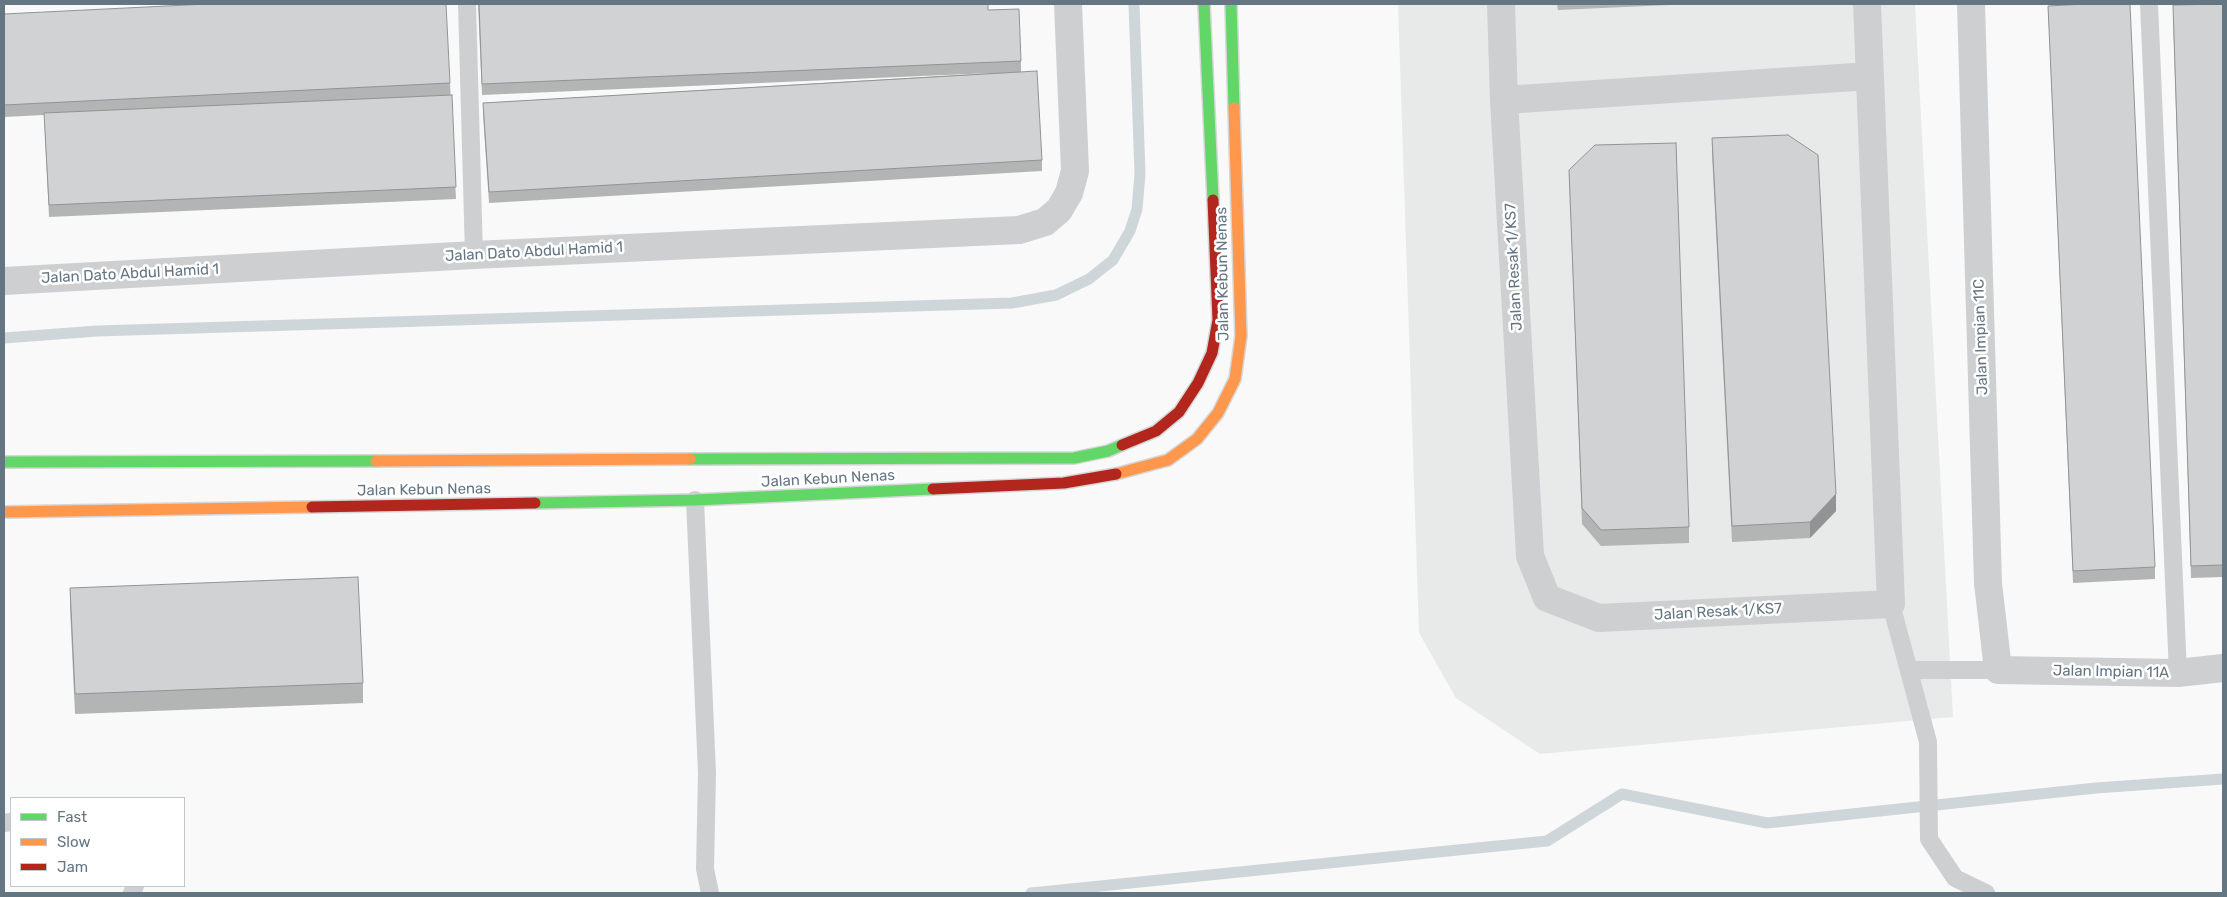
<!DOCTYPE html>
<html>
<head>
<meta charset="utf-8">
<style>
  body { margin:0 }
  #map { position:relative; width:2227px; height:897px; overflow:hidden; background:#f9f9f9; font-family:Rubik,sans-serif }
  canvas { display:block }
  .frame { position:absolute; inset:0; border:5px solid #657683; pointer-events:none }
  .legend { position:absolute; left:10px; top:797px; width:175px; height:90px; box-sizing:border-box; background:#fff; border:1px solid #c1c8cd; margin:0; padding:6px 9px; list-style:none; font-size:15px; color:#657683 }
  .legend li { display:flex; align-items:center; gap:10px; height:25px }
  .legend b { width:25px; border:1px solid #c1c8cd }
</style>
</head>
<body>
<div id="map">
<canvas width="2227" height="897"></canvas>
<div class="frame"></div>
<ul class="legend">
<li><b style="height:6px;background:#63d668"></b>Fast</li>
<li><b style="height:6px;background:#ff974d"></b>Slow</li>
<li><b style="height:6px;background:#b3261e"></b>Jam</li>
</ul>
</div>
<script>
const c = document.querySelector('canvas').getContext('2d');
c.lineJoin = 'round';
function fill(path, color) { c.fillStyle = color; c.fill(path, 'evenodd'); }
const toPath = rows => new Path2D(rows.map(r => 'M' + r).join(''));
function strokePath(path, color, width, dash) { c.strokeStyle = color; c.lineWidth = width; c.lineCap = dash ? 'butt' : 'round'; c.setLineDash(dash || []); c.stroke(path); }
function label(font, color, halo, rows, align = 'center') {
  c.font = font + ' Rubik,sans-serif'; c.lineWidth = 5; c.setLineDash([]); c.textBaseline = 'middle'; c.strokeStyle = halo; c.fillStyle = color; for (const [text, x, y, turn = 0] of rows) {
    c.save(); c.translate(x, y); c.rotate((+turn || 0) * Math.PI / 180); c.textAlign = isNaN(turn) ? turn : align; if (halo) c.strokeText(text, 0, 0); c.fillText(text, 0, 0); c.restore();
  }
}
fill(toPath([
  [1398,4,1915,4,1953,717,1540,754,1456,698,1419,633]
]), '#e8e9e9');
strokePath(toPath([
  [4,338,97,331,1012,303,1056,295,1089,279,1113,260,1130,231,1137,209,1140,174,1134,4],
  [1031,893,1547,841,1622,794,1767,823,2096,788,2223,779]
]), '#ced6d9', 11);
const fast = toPath([
  [1204,4,1213,200],
  [1231,4,1234,108],
  [690,459,1074,458,1108,451,1122,445],
  [4,462,376,461],
  [535,503,695,500,933,489]
]);
const slow = toPath([
  [376,461,690,459],
  [1116,474,1168,460,1197,439,1218,413,1235,379,1241,336,1234,108],
  [4,512,312,507]
]);
const jam = toPath([
  [1122,445,1156,431,1179,412,1198,383,1212,353,1218,320,1213,200],
  [933,489,1064,483,1116,474],
  [312,507,535,503]
]);
strokePath(fast, '#d5d6d7', 14);
strokePath(slow, '#d5d6d7', 14);
strokePath(jam, '#d5d6d7', 14);
strokePath(toPath([
  [467,4,474,255],
  [2149,4,2178,673],
  [695,500,707,773,705,869,710,893],
  [1891,604,1928,742,1929,839,1955,878,1986,893],
  [1909,670,1998,670],
  [4,823,11,822],
  [132,893,135,886]
]), '#cecfd0', 18);
strokePath(toPath([
  [1501,4,1504,100,1530,556,1547,598,1599,618,1891,604,1867,4],
  [1971,4,1988,583,1998,670,2178,673,2223,668],
  [1504,100,1870,76],
  [4,281,474,255,1019,230,1045,222,1059,210,1069,193,1075,171,1068,4]
]), '#cecfd0', 28);
strokePath(fast, '#63d668', 11);
strokePath(slow, '#ff974d', 11);
strokePath(jam, '#b3261e', 11);
fill(toPath([
  [478,4,988,4,988,10,1021,61,1021,72,1042,160,1042,171,489,203,483,114,483,103,992,73,482,95],
  [1557,4,1669,4,1669,5,1558,10],
  [2223,4,2223,577,2191,578,2173,16],
  [2048,6,2155,567,2155,579,2073,583],
  [4,14,450,83,456,199,49,217,44,115,4,117],
  [1712,138,1836,511,1810,538,1732,542,1712,154],
  [1569,170,1689,527,1689,543,1601,546,1582,524],
  [70,588,363,683,363,703,75,714,70,608]
]), '#b3b5b5');
fill(toPath([
  [1836,494,1836,511,1810,538,1810,522]
]), '#929394');
const building = toPath([
  [207,4,446,4,450,83,4,105,4,14,207,4],
  [479,4,988,4,988,10,1019,9,1021,61,482,84,479,4],
  [2085,4,2130,4,2155,567,2073,571,2048,6,2085,4],
  [2223,4,2223,565,2191,566,2173,5,2223,4],
  [1037,71,1042,160,489,192,483,103,1037,71],
  [452,95,456,187,49,205,44,113,452,95],
  [1788,135,1818,155,1836,494,1810,522,1732,526,1712,138,1788,135],
  [1676,143,1689,527,1601,530,1582,508,1569,170,1595,145,1676,143],
  [358,577,363,683,75,694,70,588,358,577]
]);
fill(building, '#d0d2d3');
strokePath(building, '#929394', 1);
label('15px', '#657683', '#fff', [
  ["Jalan Dato Abdul Hamid 1",534,252,-3],
  ["Jalan Resak 1/KS7",1514,267,-93],
  ["Jalan Dato Abdul Hamid 1",130,274,-3],
  ["Jalan Kebun Nenas",1223,274,-91],
  ["Jalan Impian 11C",1981,337,-92],
  ["Jalan Kebun Nenas",828,479,-3],
  ["Jalan Kebun Nenas",424,490,-1],
  ["Jalan Resak 1/KS7",1718,612,-3],
  ["Jalan Impian 11A",2111,672,1]
]);
</script>
</body>
</html>
